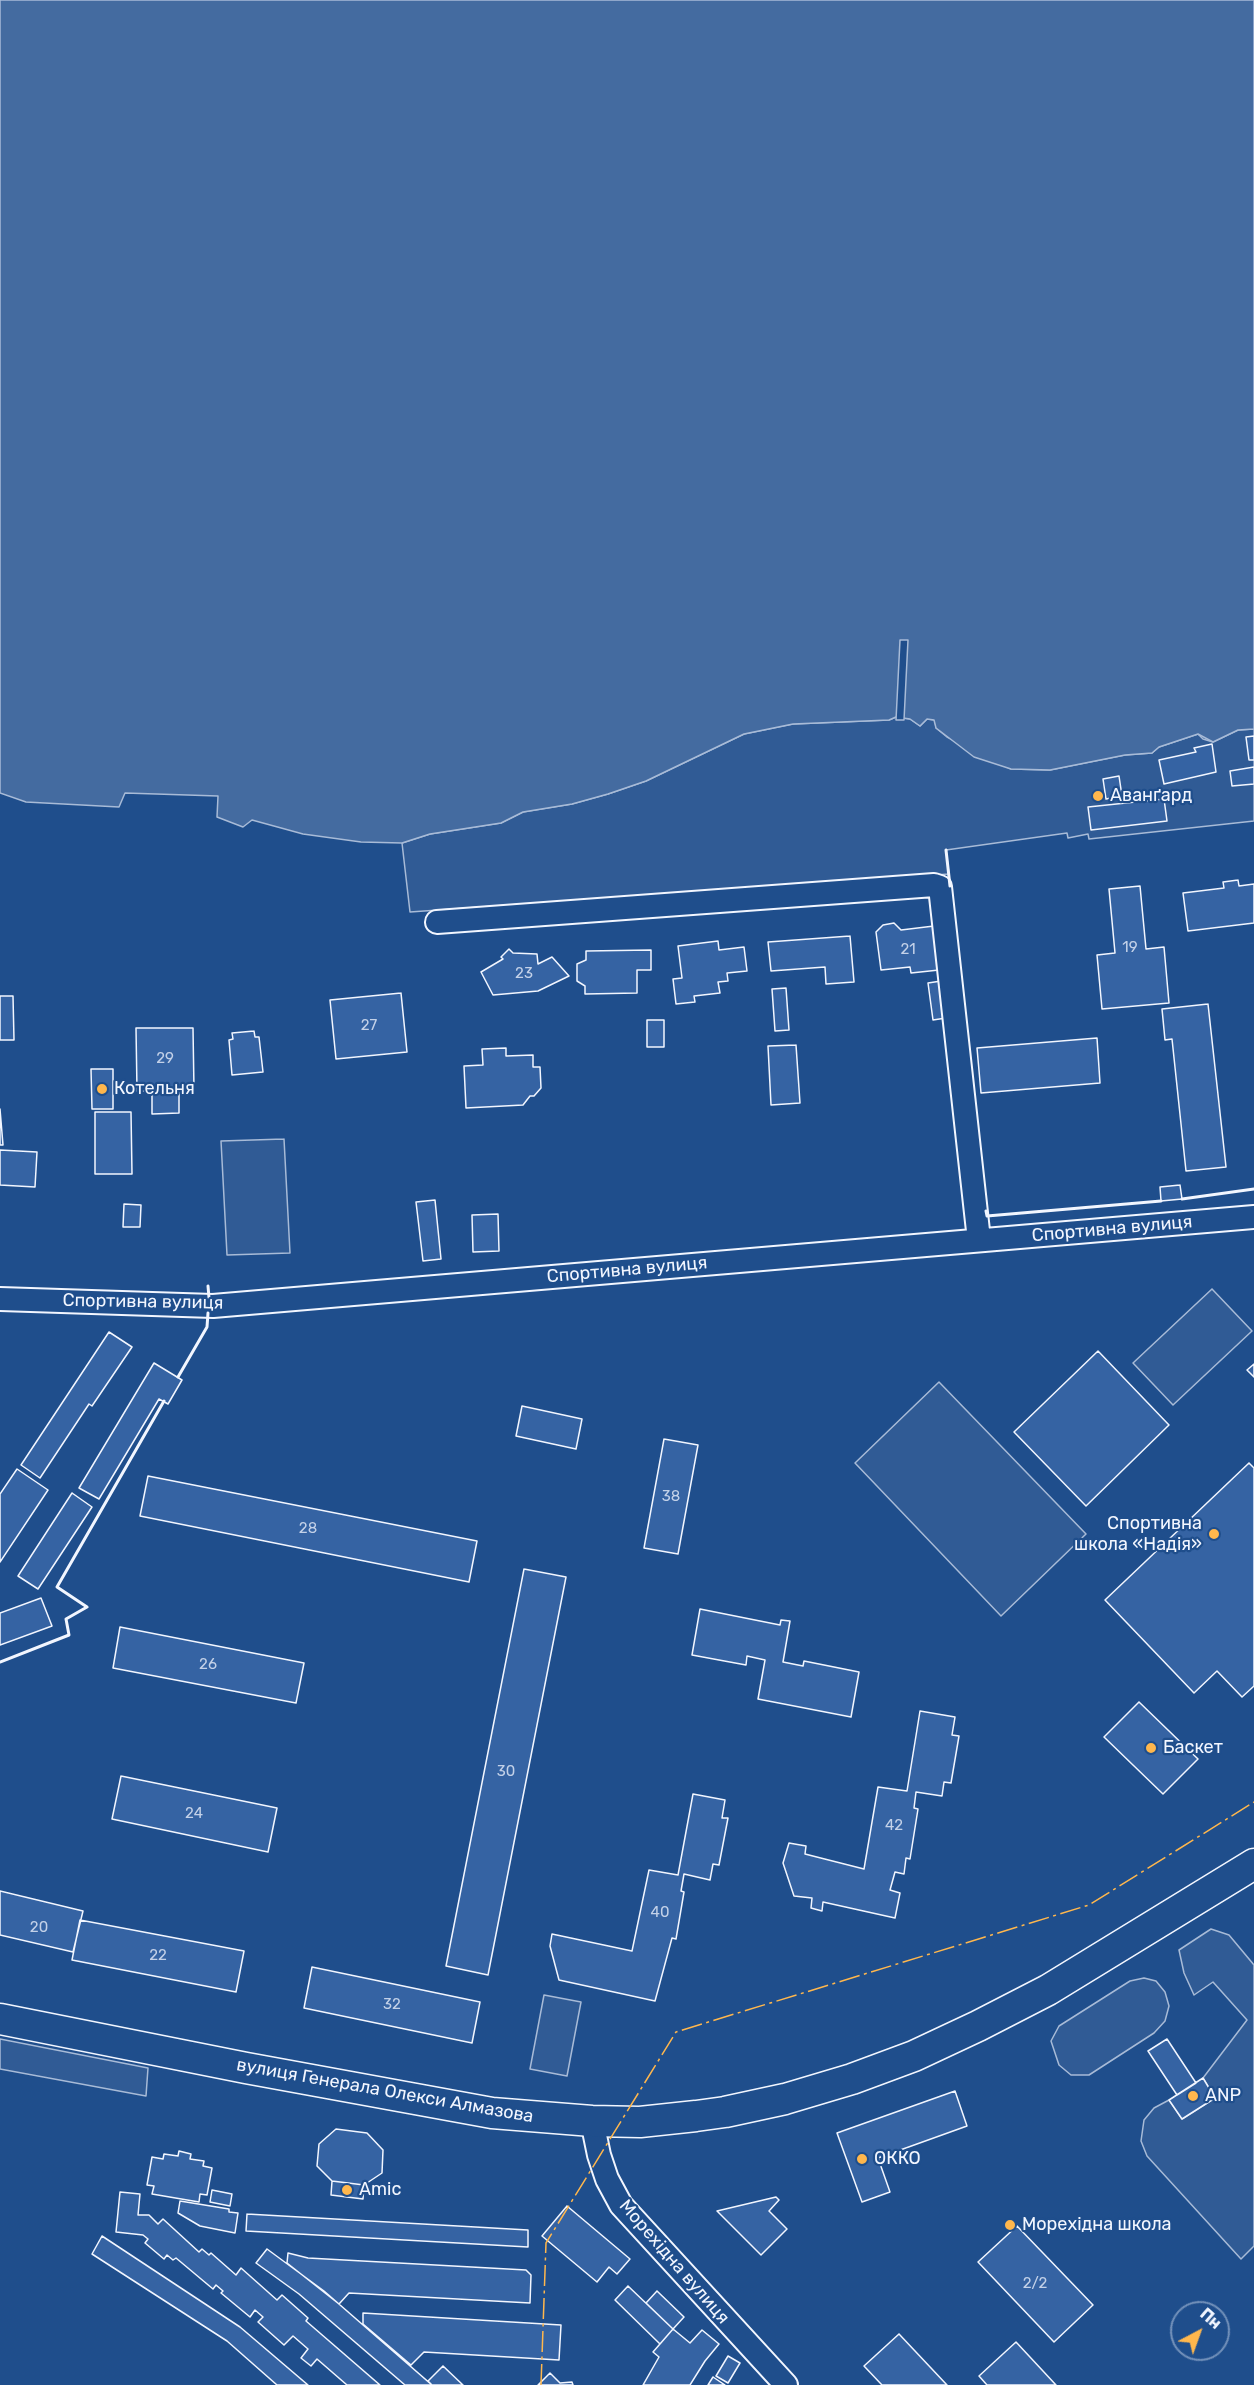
<!DOCTYPE html>
<html>
<head>
<meta charset="utf-8">
<style>
  body { margin:0 }
  #map { position:relative; width:1254px; height:2385px; overflow:hidden; background:#1f4e8c; font-family:Rubik,sans-serif }
  canvas { display:block }
  .north { position:absolute; left:1170px; top:2301px; width:60px; height:60px; box-sizing:border-box; background:#1f4e8c; border:2px solid #7391ba; border-radius:50%; rotate:41deg; font-size:16px; font-weight:700; line-height:24px; text-align:center; color:#f2f6ff }
  .north::after { content:''; display:block; margin:auto; width:21px; height:27px; background:#ffb74d; clip-path:polygon(50% 0,100% 100%,50% 72%,0 100%) }
</style>
</head>
<body>
<div id="map">
<canvas width="1254" height="2385"></canvas>
<div class="north">Пн</div>
</div>
<script>
const c = document.querySelector('canvas').getContext('2d');
c.lineJoin = 'round';
function fill(path, color) { c.fillStyle = color; c.fill(path, 'evenodd'); }
const toPath = rows => new Path2D(rows.map(r => 'M' + r).join(''));
function strokePath(path, color, width, dash) { c.strokeStyle = color; c.lineWidth = width; c.lineCap = dash ? 'butt' : 'round'; c.setLineDash(dash || []); c.stroke(path); }
function label(font, color, halo, rows, align = 'center') {
  c.font = font + ' Rubik,sans-serif'; c.lineWidth = 4.5; c.setLineDash([]); c.textBaseline = 'middle'; c.strokeStyle = halo; c.fillStyle = color; for (const [text, x, y, turn = 0] of rows) {
    c.save(); c.translate(x, y); c.rotate((+turn || 0) * Math.PI / 180); c.textAlign = isNaN(turn) ? turn : align; if (halo) c.strokeText(text, 0, 0); c.fillText(text, 0, 0); c.restore();
  }
}
const built = toPath([
  [896,717,910,719,920,726,927,719,935,720,936,728,947,737,1011,769,1050,770,1125,755,1152,753,1159,747,1198,734,1203,739,1213,742,1238,730,1254,729,1254,821,1089,839,1088,834,1068,838,1067,833,946,850,949,874,410,912,402,843,430,834,501,823,523,812,572,804,608,794,646,781,744,734,793,724,889,720,896,717],
  [284,1139,290,1253,227,1255,221,1141,284,1139],
  [1212,1289,1252,1331,1173,1405,1133,1363,1212,1289],
  [939,1382,1086,1534,1001,1616,855,1463,939,1382],
  [1211,1929,1229,1935,1254,1965,1254,2246,1241,2259,1147,2156,1141,2141,1144,2120,1154,2108,1169,2100,1182,2119,1215,2098,1203,2078,1247,2020,1213,1982,1194,1995,1184,1973,1179,1950,1211,1929],
  [1144,1978,1156,1981,1165,1992,1169,2006,1165,2021,1154,2033,1089,2075,1071,2075,1059,2065,1051,2041,1059,2026,1130,1981,1144,1978],
  [544,1995,581,2002,567,2076,530,2069,544,1995],
  [0,2039,148,2068,146,2096,0,2069,0,2039]
]);
fill(built, '#305b95');
strokePath(built, '#a8bbd7', 1.5);
const water = toPath([
  [0,0,1254,0,1254,729,1238,730,1213,742,1198,734,1159,747,1152,753,1125,755,1050,770,1011,769,974,757,936,728,934,720,927,719,920,726,910,719,896,717,889,720,793,724,744,734,646,781,608,794,572,804,523,812,501,823,430,834,402,843,361,842,303,834,252,820,243,827,217,817,218,796,125,793,119,807,26,802,0,793,0,0]
]);
fill(water, '#446ba0');
strokePath(water, '#a8bbd7', 1.5);
const pier = toPath([
  [900,640,908,640,904,720,896,720,900,640]
]);
fill(pier, '#1f4e8c');
strokePath(pier, '#a8bbd7', 1.5);
const building = toPath([
  [1254,736,1254,760,1249,760,1246,737,1254,736],
  [1212,744,1216,772,1164,784,1159,760,1196,752,1194,748,1212,744],
  [1254,767,1254,784,1232,786,1230,771,1254,767],
  [1119,776,1122,796,1106,799,1103,779,1119,776],
  [1164,799,1167,821,1091,830,1088,807,1164,799],
  [1238,880,1239,886,1254,884,1254,923,1188,931,1183,893,1224,888,1223,882,1238,880],
  [1140,886,1146,949,1164,947,1169,1003,1102,1009,1097,955,1115,953,1109,889,1140,886],
  [894,923,901,930,934,926,939,970,911,973,910,967,881,970,876,932,883,925,894,923],
  [850,936,854,982,826,984,825,967,771,971,768,942,850,936],
  [718,941,719,950,744,947,747,971,727,973,728,981,718,982,720,993,694,996,695,1002,676,1004,673,979,682,978,678,946,718,941],
  [509,949,513,953,537,954,538,964,552,957,569,976,538,991,493,995,481,972,503,959,501,957,509,949],
  [651,950,651,970,637,970,637,993,585,994,585,986,577,981,577,964,586,960,586,951,651,950],
  [941,981,946,1018,933,1020,928,983,941,981],
  [786,988,789,1030,775,1031,772,989,786,988],
  [401,993,407,1052,336,1059,330,1000,401,993],
  [0,996,13,996,14,1040,0,1040,0,996],
  [1208,1004,1226,1167,1186,1171,1172,1039,1165,1040,1162,1009,1208,1004],
  [647,1020,664,1020,664,1047,647,1047,647,1020],
  [136,1028,193,1028,194,1090,179,1090,179,1113,152,1114,152,1091,137,1091,136,1028],
  [254,1031,255,1037,259,1037,263,1072,232,1075,229,1040,233,1039,232,1033,254,1031],
  [1097,1038,1100,1083,981,1093,977,1048,1097,1038],
  [796,1045,800,1103,771,1105,768,1046,796,1045],
  [506,1048,506,1056,533,1055,533,1067,540,1067,541,1088,534,1096,530,1096,523,1105,466,1108,464,1066,483,1065,482,1049,506,1048],
  [91,1069,113,1069,113,1109,92,1109,91,1069],
  [0,1109,3,1145,0,1145,0,1109],
  [95,1112,131,1112,132,1174,95,1174,95,1112],
  [0,1150,37,1152,35,1187,0,1185,0,1150],
  [1180,1185,1182,1199,1161,1201,1160,1187,1180,1185],
  [435,1200,441,1259,423,1261,416,1202,435,1200],
  [124,1204,141,1205,140,1227,123,1227,124,1204],
  [498,1214,499,1251,473,1252,472,1215,498,1214],
  [109,1332,132,1347,92,1406,89,1404,40,1478,21,1465,109,1332],
  [1098,1351,1169,1425,1086,1506,1014,1432,1098,1351],
  [154,1363,182,1380,168,1404,159,1399,99,1499,79,1488,154,1363],
  [1254,1364,1254,1377,1247,1370,1254,1364],
  [522,1406,582,1419,576,1449,516,1436,522,1406],
  [664,1439,698,1445,678,1554,644,1548,664,1439],
  [1249,1463,1254,1468,1254,1686,1242,1697,1217,1671,1194,1693,1105,1600,1249,1463],
  [17,1469,48,1490,0,1562,0,1494,17,1469],
  [148,1476,477,1541,469,1582,140,1516,148,1476],
  [72,1493,92,1507,38,1589,18,1576,72,1493],
  [524,1569,566,1577,488,1975,446,1966,524,1569],
  [41,1598,52,1626,0,1645,0,1613,41,1598],
  [700,1609,780,1625,781,1620,790,1621,783,1662,803,1666,804,1661,859,1672,851,1717,758,1699,765,1660,747,1656,746,1665,692,1655,700,1609],
  [120,1627,304,1663,296,1703,113,1668,120,1627],
  [1139,1702,1198,1759,1163,1794,1104,1737,1139,1702],
  [920,1711,955,1717,952,1735,959,1736,951,1783,944,1782,942,1796,916,1792,914,1808,918,1809,910,1859,906,1858,904,1874,895,1872,890,1890,900,1893,895,1918,823,1902,822,1911,811,1908,812,1898,794,1896,783,1863,789,1843,806,1846,805,1854,864,1869,878,1787,907,1791,920,1711],
  [121,1776,277,1808,268,1852,112,1819,121,1776],
  [693,1794,725,1800,722,1818,728,1818,719,1865,713,1864,710,1880,684,1874,681,1891,684,1892,676,1939,672,1938,655,2001,559,1980,550,1946,552,1934,632,1951,649,1870,678,1875,693,1794],
  [0,1891,83,1911,73,1952,0,1935,0,1891],
  [80,1920,244,1951,236,1992,72,1960,80,1920],
  [312,1967,480,2002,472,2043,304,2008,312,1967],
  [1167,2039,1196,2083,1177,2095,1148,2051,1167,2039],
  [1203,2078,1215,2098,1182,2119,1169,2100,1203,2078],
  [955,2091,967,2126,878,2158,890,2192,862,2202,837,2133,955,2091],
  [336,2129,367,2133,383,2150,382,2173,364,2185,332,2181,317,2166,319,2144,336,2129],
  [179,2151,191,2154,190,2159,204,2161,203,2166,212,2168,207,2195,200,2194,199,2202,152,2194,154,2186,147,2185,152,2157,163,2159,164,2154,178,2156,179,2151],
  [332,2181,364,2185,363,2199,331,2195,332,2181],
  [212,2190,232,2194,230,2206,210,2202,212,2190],
  [120,2192,140,2194,138,2215,149,2215,158,2224,163,2219,199,2252,202,2249,209,2255,211,2253,236,2275,241,2268,277,2300,282,2295,308,2318,306,2321,380,2385,347,2385,317,2359,311,2366,301,2358,308,2349,293,2336,284,2345,258,2322,263,2317,255,2310,250,2317,221,2293,223,2291,216,2285,213,2289,176,2258,173,2260,167,2255,164,2259,145,2243,148,2239,143,2235,116,2232,120,2192],
  [776,2197,779,2200,769,2211,787,2229,761,2255,717,2211,776,2197],
  [180,2201,229,2209,229,2212,238,2213,235,2233,200,2226,178,2213,180,2201],
  [567,2206,630,2259,617,2274,609,2267,597,2282,542,2236,567,2206],
  [247,2214,528,2230,528,2247,246,2231,247,2214],
  [1017,2226,1093,2305,1054,2342,978,2262,1017,2226],
  [102,2236,240,2327,308,2385,277,2385,227,2341,92,2254,102,2236],
  [267,2249,324,2291,432,2385,405,2385,299,2294,256,2263,267,2249],
  [288,2253,308,2258,526,2270,531,2275,530,2303,349,2293,339,2304,287,2263,288,2253],
  [628,2286,673,2329,660,2344,615,2300,628,2286],
  [657,2291,684,2317,673,2329,646,2303,657,2291],
  [363,2313,561,2325,559,2360,424,2352,411,2365,363,2324,363,2313],
  [673,2329,690,2343,702,2330,719,2344,705,2361,690,2385,643,2385,659,2357,653,2352,673,2329],
  [899,2334,947,2385,882,2385,864,2366,899,2334],
  [1016,2342,1056,2385,987,2385,979,2376,1016,2342],
  [728,2356,740,2363,728,2383,716,2376,728,2356],
  [443,2366,463,2385,432,2385,428,2381,443,2366],
  [550,2373,560,2383,572,2382,573,2385,538,2385,550,2373],
  [713,2377,725,2385,708,2385,713,2377]
]);
fill(building, '#3563a3');
strokePath(building, '#f2f6ff', 1.5);
const minor = toPath([
  [437,922,934,885,940,887,979,1240],
  [0,1299,213,1306,1254,1217],
  [592,2121,599,2155,607,2179,621,2205,786,2385]
]);
const major = toPath([
  [0,2019,246,2068,492,2113,592,2121,640,2122,696,2116,725,2112,785,2099,852,2079,914,2056,978,2026,1048,1990,1254,1864]
]);
strokePath(minor, '#f2f6ff', 26);
strokePath(major, '#f2f6ff', 33);
strokePath(minor, '#1f4e8c', 22);
strokePath(major, '#1f4e8c', 30);
strokePath(toPath([
  [946,850,950,886],
  [1182,1199,1254,1189],
  [986,1211,987,1216,1161,1201],
  [208,1286,209,1298],
  [178,1377,207,1327,208,1313],
  [0,1662,69,1635,66,1619,87,1607,57,1587,164,1401]
]), '#f2f6ff', 3);
strokePath(toPath([
  [541,2385,546,2243,676,2032,1089,1905,1254,1802]
]), '#ffb74d', 1.5, [21, 4.5, 3, 4.5]);
for (const [x, y, r, color] of [
  [1098,796,6,"#ffb74d"],
  [102,1089,6,"#ffb74d"],
  [1214,1534,6,"#ffb74d"],
  [1151,1748,6,"#ffb74d"],
  [1193,2096,6,"#ffb74d"],
  [862,2159,6,"#ffb74d"],
  [347,2190,6,"#ffb74d"],
  [1010,2225,6,"#ffb74d"]
]) { const dot = new Path2D(); dot.arc(x, y, r, 0, 2 * Math.PI); c.fillStyle = color; c.fill(dot); strokePath(dot, '#1f4e8c', 2); }
label('15px', '#c3d1e8', null, [
  ["19",1130,948],
  ["21",908,950],
  ["23",524,974],
  ["27",369,1026],
  ["29",165,1059],
  ["38",671,1497],
  ["28",308,1529],
  ["26",208,1665],
  ["30",506,1772],
  ["24",194,1814],
  ["42",894,1826],
  ["40",660,1913],
  ["20",39,1928],
  ["22",158,1956],
  ["32",392,2005],
  ["2/2",1035,2284]
]);
label('18px', '#f2f6ff', '#1f4e8c', [
  ["Аванґард",1110,796],
  ["Котельня",114,1089],
  ["Спортивна",1202,1524,"right"],
  ["школа «Надія»",1202,1545,"right"],
  ["Баскет",1163,1748],
  ["ANP",1205,2096],
  ["ОККО",874,2159],
  ["Amic",359,2190],
  ["Морехідна школа",1022,2225]
], 'left');
label('18px', '#f2f6ff', '#1f4e8c', [
  ["Спортивна вулиця",1112,1229,-5],
  ["Спортивна вулиця",627,1270,-5],
  ["Спортивна вулиця",143,1302,1],
  ["вулиця Генерала Олекси Алмазова",385,2091,10],
  ["Морехідна вулиця",674,2262,49]
]);
</script>
</body>
</html>
